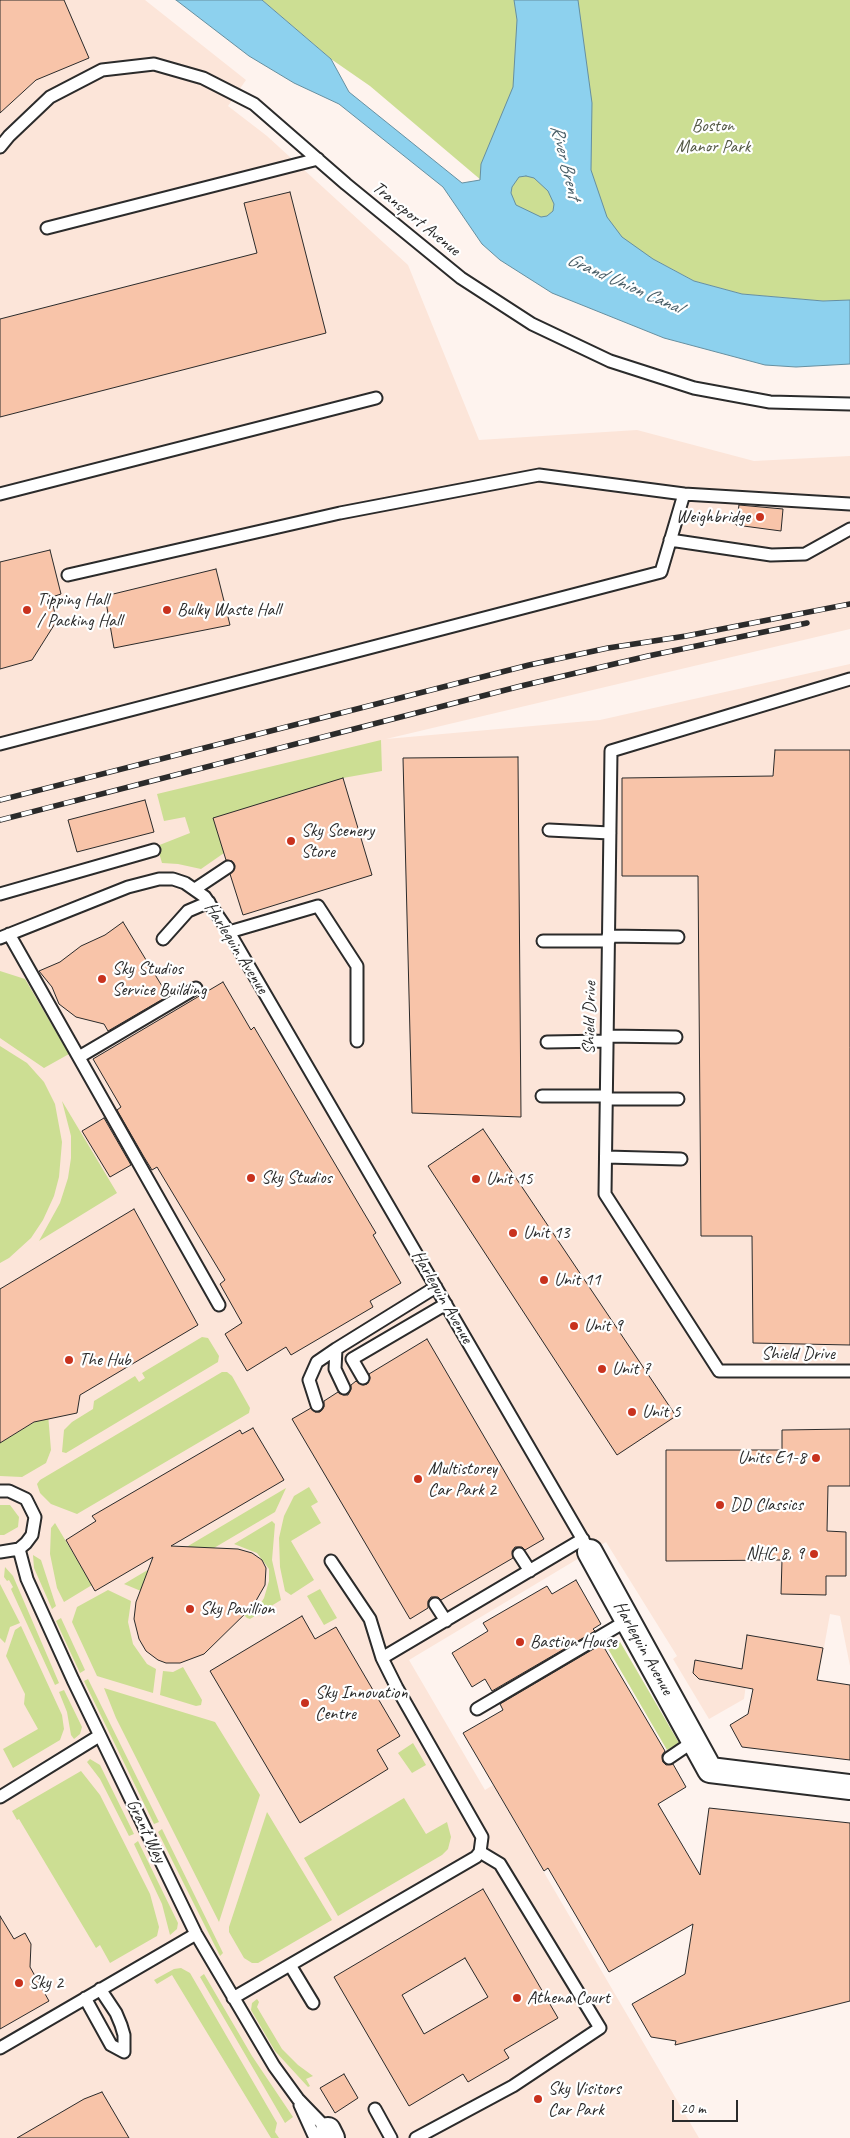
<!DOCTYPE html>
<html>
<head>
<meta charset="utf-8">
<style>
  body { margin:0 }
  #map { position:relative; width:850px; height:2138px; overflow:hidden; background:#fef3ee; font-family:Caveat,sans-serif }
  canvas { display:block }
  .scale { position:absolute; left:672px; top:2100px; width:66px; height:22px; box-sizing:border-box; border:2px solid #2b2b2b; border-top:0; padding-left:6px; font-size:15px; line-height:18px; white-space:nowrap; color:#2b2b2b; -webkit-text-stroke:4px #fff; paint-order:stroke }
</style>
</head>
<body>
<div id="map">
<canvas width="850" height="2138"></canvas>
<div class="scale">20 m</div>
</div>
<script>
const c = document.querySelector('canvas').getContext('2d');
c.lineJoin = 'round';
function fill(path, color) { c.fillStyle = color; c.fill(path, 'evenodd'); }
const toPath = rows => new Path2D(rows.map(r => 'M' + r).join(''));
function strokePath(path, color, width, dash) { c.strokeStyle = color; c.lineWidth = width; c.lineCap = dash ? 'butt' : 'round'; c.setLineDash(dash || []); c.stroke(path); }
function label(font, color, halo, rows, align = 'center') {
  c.font = font + ' Caveat,sans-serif'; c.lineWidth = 4.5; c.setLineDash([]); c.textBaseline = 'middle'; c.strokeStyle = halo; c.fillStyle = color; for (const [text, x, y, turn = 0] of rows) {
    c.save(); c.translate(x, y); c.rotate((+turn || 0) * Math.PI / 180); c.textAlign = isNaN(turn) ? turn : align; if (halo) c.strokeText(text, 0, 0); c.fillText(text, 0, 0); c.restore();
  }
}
fill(toPath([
  [0,0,145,0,246,80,228,106,267,136,408,265,479,440,637,430,754,461,850,456,850,629,386,739,600,720,850,664,850,1666,840,1616,830,1614,819,1675,749,1663,744,1699,709,1719,673,1659,677,1656,606,1542,409,1660,485,1790,493,1785,699,2138,0,2138]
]), '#fce5d9');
fill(toPath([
  [262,0,850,0,850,300,823,301,742,294,694,281,653,259,514,208,370,86,331,59],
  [381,740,382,771,343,778,224,853,201,869,178,864,162,863,157,846,190,833,185,817,164,821,157,794],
  [0,971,25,979,69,1054,44,1068,0,1038],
  [0,1046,27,1063,44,1082,55,1104,62,1142,59,1177,54,1196,43,1220,31,1238,9,1258,0,1263],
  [62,1101,117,1193,39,1241,60,1203,68,1178,71,1158,71,1136],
  [202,1337,208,1338,219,1356,218,1362,66,1453,62,1452,64,1430,72,1422,93,1409,94,1401,135,1376,139,1382,145,1378,142,1373],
  [222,1372,227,1372,232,1376,250,1408,249,1413,77,1514,51,1504,40,1493,37,1484,40,1480],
  [48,1414,51,1450,46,1463,22,1477,0,1476,0,1443],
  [309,1487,318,1502,311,1506,321,1523,291,1541,314,1580,291,1595,285,1591,280,1567,279,1538,284,1516,294,1496],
  [286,1488,275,1512,141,1591,124,1584],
  [0,1505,10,1505,19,1517,18,1527,4,1535,0,1535],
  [272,1521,275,1524,272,1560,281,1600,250,1619,247,1618,244,1615,261,1603,264,1598,269,1581,269,1569,257,1553,234,1544],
  [55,1523,92,1585,64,1602,57,1588,50,1554,51,1528],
  [33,1555,41,1560,56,1606,52,1609,34,1568],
  [5,1567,13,1576,59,1683,55,1685,11,1589,13,1587,9,1580,7,1581,4,1577],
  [0,1584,20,1623,10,1627,5,1643,0,1638],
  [320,1589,337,1618,324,1625,307,1596],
  [108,1590,131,1601,128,1622,133,1644,147,1664,156,1669,153,1693,97,1676,72,1622,77,1607],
  [61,1618,85,1670,80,1673,56,1621],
  [21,1626,62,1715,64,1729,60,1740,13,1768,3,1749,38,1729,24,1704,25,1694,6,1656,15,1630],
  [619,1640,679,1743,667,1750,607,1647],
  [183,1667,202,1700,201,1705,196,1706,160,1695,163,1671,173,1672],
  [88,1679,159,1822,154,1824,84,1681],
  [104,1688,215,1722,260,1795,219,1922,116,1718],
  [64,1690,82,1727,80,1734,74,1739,71,1735,67,1712,59,1692],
  [413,1743,426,1765,412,1773,398,1753],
  [90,1759,100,1765,134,1834,129,1836,100,1779,87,1762],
  [81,1771,100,1795,150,1894,159,1927,157,1936,110,1963,100,1945,96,1948,19,1819,17,1820,12,1811],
  [404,1798,426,1834,447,1822,451,1837,448,1849,442,1855,338,1916,304,1858],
  [267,1812,332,1920,258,1963,252,1963,244,1958,229,1932,229,1927],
  [162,1829,223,1953,220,1956,158,1832],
  [138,1841,178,1923,177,1929,170,1935,162,1904,134,1844],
  [181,1968,190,1973,277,2123,275,2132,279,2138,271,2138,172,1975,157,1984,154,1980,174,1969],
  [204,1974,252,2056,293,2117,285,2123,200,1977],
  [257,1999,259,2002,257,2007,282,2049,298,2065,313,2076,306,2079,310,2086,308,2087,275,2051,251,2010,252,2003]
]), '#ccde93');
const water = toPath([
  [176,0,262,0,331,59,349,92,462,183,480,180,481,164,513,87,517,20,514,0,578,0,592,103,591,170,607,217,622,237,653,259,694,281,742,294,823,301,850,300,850,364,796,367,765,365,664,338,552,293,500,260,482,244,443,187,339,104,294,83,249,56,176,0],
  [526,176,534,178,548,191,554,204,553,211,547,216,541,217,516,205,511,193,512,187,519,177,526,176]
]);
fill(water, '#8dd1ee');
strokePath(water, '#668fa0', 1);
const building = toPath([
  [0,0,64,0,89,58,36,80,0,113,0,0],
  [290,192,326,333,0,417,0,319,257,253,244,203,290,192],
  [739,505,783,509,781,531,736,525,739,505],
  [50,550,61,594,52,597,56,622,32,660,0,669,0,562,50,550],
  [216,569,230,625,114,648,105,596,216,569],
  [775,750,850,750,850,1345,753,1343,752,1236,701,1236,698,876,622,876,622,778,773,776,775,750],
  [518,757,521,1117,412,1113,403,758,518,757],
  [343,778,372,875,243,915,230,874,235,866,232,861,226,860,213,818,343,778],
  [145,800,154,832,77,852,68,820,145,800],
  [123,922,168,996,108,1031,104,1024,76,1017,59,1004,52,987,39,971,60,962,81,946,105,935,123,922],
  [223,982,251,1030,254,1027,364,1213,376,1233,373,1235,401,1283,370,1301,373,1307,291,1355,286,1347,247,1371,225,1334,242,1323,220,1284,225,1280,157,1167,152,1170,144,1157,117,1110,121,1107,93,1059,223,982],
  [104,1118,131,1165,110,1177,82,1131,104,1118],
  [483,1129,676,1416,617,1455,428,1166,483,1129],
  [134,1209,198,1325,80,1395,77,1413,34,1422,0,1443,0,1289,134,1209],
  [427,1339,544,1539,525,1550,522,1547,515,1547,512,1551,513,1558,441,1600,438,1597,431,1597,428,1601,428,1608,410,1619,292,1419,311,1408,315,1412,320,1412,324,1407,324,1401,338,1392,343,1395,348,1395,351,1389,351,1385,356,1381,363,1385,367,1384,370,1378,369,1374,427,1339],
  [253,1428,284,1480,171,1546,238,1549,252,1553,262,1560,266,1568,265,1585,253,1606,204,1654,180,1663,166,1663,158,1660,146,1651,139,1639,134,1619,136,1602,153,1557,95,1591,66,1540,96,1521,92,1516,240,1430,242,1434,253,1428],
  [850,1429,850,1486,828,1486,827,1531,846,1532,846,1576,826,1576,826,1595,781,1594,782,1560,666,1561,666,1450,782,1450,782,1430,850,1429],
  [576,1580,601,1624,593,1629,595,1631,492,1691,485,1679,472,1687,452,1653,488,1631,483,1623,547,1586,552,1594,576,1580],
  [302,1616,315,1639,336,1627,400,1736,377,1750,388,1769,300,1823,210,1671,302,1616],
  [747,1635,823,1648,817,1680,850,1685,850,1760,742,1747,730,1725,748,1714,753,1689,699,1679,693,1673,695,1660,742,1669,747,1635],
  [602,1644,665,1751,662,1755,663,1762,666,1765,673,1764,686,1787,658,1804,700,1875,709,1808,850,1823,850,2001,675,2045,676,2041,651,2037,632,2004,685,1974,693,1924,609,1972,548,1868,544,1871,463,1733,503,1710,500,1704,602,1644],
  [483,1889,558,2018,504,2050,509,2058,468,2082,463,2074,409,2106,334,1977,483,1889],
  [465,1958,488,1997,424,2034,402,1995,465,1958],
  [0,1916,14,1939,25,1933,31,1944,30,1967,49,2001,0,2029,0,1916],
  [344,2074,358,2098,335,2113,320,2088,344,2074],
  [102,2092,129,2138,17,2138,84,2099,102,2092]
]);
fill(building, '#f8c4a9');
strokePath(building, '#2b2b2b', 1);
const service = toPath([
  [0,147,9,136,50,97,102,70,154,64,203,78,254,104,346,184,461,278,532,324,610,361,694,388,770,402,850,404],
  [47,228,318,159],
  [0,494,376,398],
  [670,540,771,555,805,554,850,529],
  [68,575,340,513,539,475,684,494],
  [850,679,611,751,605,1194,719,1371,850,1371],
  [0,744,661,572,684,494,850,504],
  [549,830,610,833],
  [195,889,228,867],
  [0,894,154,850],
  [229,932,318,906,357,966,357,1041],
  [9,934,219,1305],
  [608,936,678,937],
  [0,938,128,887,159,879,173,879,185,883,205,897,229,932,590,1552],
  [163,939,188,911,209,902],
  [543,941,609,941],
  [607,1036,676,1037],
  [547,1042,607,1041],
  [79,1057,196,988],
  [542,1096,607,1096],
  [607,1099,678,1099],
  [606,1157,681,1159],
  [363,1378,352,1359,446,1304],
  [344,1388,335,1369,336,1349,436,1287],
  [317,1405,309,1380,317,1362,336,1349],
  [0,1491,9,1491,26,1499,35,1517,32,1535,26,1543,19,1549,0,1552],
  [19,1549,27,1579,73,1680,196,1934,274,2066,298,2099,328,2130],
  [519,1554,530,1571],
  [331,1561,370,1619,382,1658],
  [435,1604,446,1621],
  [477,1709,628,1620],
  [669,1758,694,1741],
  [0,1797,99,1736],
  [290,1965,313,2003],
  [85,1998,111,2045,124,2052,124,2035,121,2025,116,2013,100,1989],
  [233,1998,476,1857,480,1852,482,1837,397,1688,382,1658,583,1539],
  [0,2048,196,1934],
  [300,2105,315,2138],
  [375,2109,391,2138],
  [416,2138,513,2086,600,2028,500,1864,480,1852]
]);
const minor = toPath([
  [590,1552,710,1770,850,1787],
  [328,2130,332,2138]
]);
strokePath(service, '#2b2b2b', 15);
strokePath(minor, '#2b2b2b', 28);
strokePath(service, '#fff', 11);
strokePath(minor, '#fff', 24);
const rail = toPath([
  [0,800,529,665,608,648,686,636,850,604],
  [0,820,521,686,648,656,807,623]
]);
strokePath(rail, '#2b2b2b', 5.5);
strokePath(rail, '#fff', 4, [11]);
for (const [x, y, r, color] of [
  [760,517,5,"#c8321e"],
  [27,610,5,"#c8321e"],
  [167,610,5,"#c8321e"],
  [291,841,5,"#c8321e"],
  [102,979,5,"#c8321e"],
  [251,1178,5,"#c8321e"],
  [476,1179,5,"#c8321e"],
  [513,1233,5,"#c8321e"],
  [544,1280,5,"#c8321e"],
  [574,1326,5,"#c8321e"],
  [69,1360,5,"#c8321e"],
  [602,1369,5,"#c8321e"],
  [632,1412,5,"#c8321e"],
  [816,1458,5,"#c8321e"],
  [418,1479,5,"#c8321e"],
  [720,1505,5,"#c8321e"],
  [814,1554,5,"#c8321e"],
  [190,1609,5,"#c8321e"],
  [520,1642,5,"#c8321e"],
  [305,1703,5,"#c8321e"],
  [19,1983,5,"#c8321e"],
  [517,1998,5,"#c8321e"],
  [538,2099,5,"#c8321e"]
]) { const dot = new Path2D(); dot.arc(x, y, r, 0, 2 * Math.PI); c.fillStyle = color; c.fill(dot); strokePath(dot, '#fff', 2); }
label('18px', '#535845', '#fff', [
  ["Boston",713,126],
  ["Manor Park",713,147]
]);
label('18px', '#2b2b2b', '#fff', [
  ["Transport Avenue",416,219,39],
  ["Harlequin Avenue",236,948,58],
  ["Shield Drive",590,1018,-89],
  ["Harlequin Avenue",442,1297,60],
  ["Shield Drive",798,1354],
  ["Harlequin Avenue",643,1648,61],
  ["Grant Way",146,1831,64]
]);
label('18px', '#2b2b2b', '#fff', [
  ["Weighbridge",750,517,"right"],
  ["Tipping Hall",37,600],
  ["/ Packing Hall",37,621],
  ["Bulky Waste Hall",177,610],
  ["Sky Scenery",301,831],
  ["Store",301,852],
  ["Sky Studios",112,969],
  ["Service Building",112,990],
  ["Sky Studios",261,1178],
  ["Unit 15",486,1179],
  ["Unit 13",523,1233],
  ["Unit 11",554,1280],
  ["Unit 9",584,1326],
  ["The Hub",79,1360],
  ["Unit 7",612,1369],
  ["Unit 5",642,1412],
  ["Units E1-8",806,1458,"right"],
  ["Multistorey",428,1469],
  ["Car Park 2",428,1490],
  ["DD Classics",730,1505],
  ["NHC 8, 9",804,1554,"right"],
  ["Sky Pavillion",200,1609],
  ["Bastion House",530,1642],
  ["Sky Innovation",315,1693],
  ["Centre",315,1714],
  ["Sky 2",29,1983],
  ["Athena Court",527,1998],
  ["Sky Visitors",548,2089],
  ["Car Park",548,2110]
], 'left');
label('italic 19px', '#485d66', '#fff', [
  ["River Brent",565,162,76],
  ["Grand Union Canal",624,284,24]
]);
</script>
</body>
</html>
